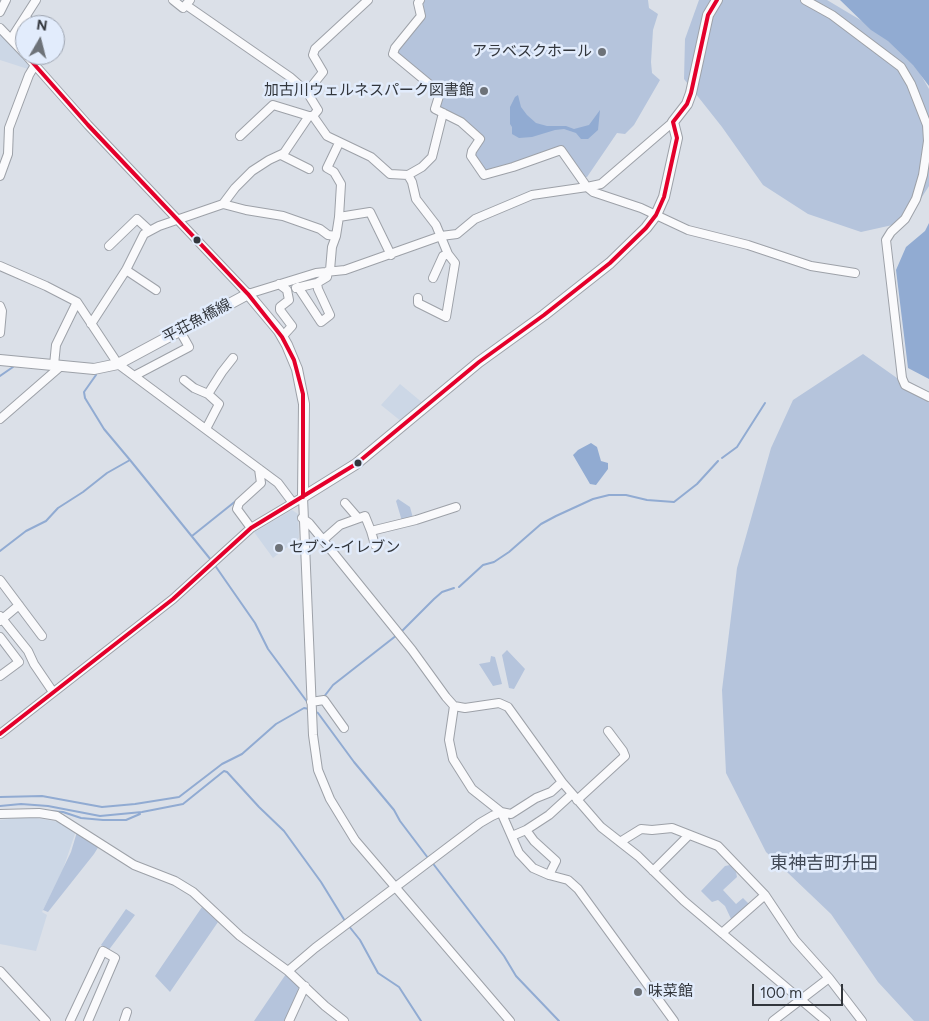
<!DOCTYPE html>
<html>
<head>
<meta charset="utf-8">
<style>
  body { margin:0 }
  #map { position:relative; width:929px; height:1021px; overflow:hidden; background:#dbe0e8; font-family:Figtree,sans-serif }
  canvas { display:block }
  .north { position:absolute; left:15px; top:15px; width:50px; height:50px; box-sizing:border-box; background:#e2ecfc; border:1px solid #9ca3af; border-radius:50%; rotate:8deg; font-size:14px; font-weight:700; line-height:20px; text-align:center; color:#32363c }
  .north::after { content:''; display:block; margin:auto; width:18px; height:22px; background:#6d7278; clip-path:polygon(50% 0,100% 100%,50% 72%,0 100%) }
  .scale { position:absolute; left:752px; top:984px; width:91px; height:22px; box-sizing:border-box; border:2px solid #32363c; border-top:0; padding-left:6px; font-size:15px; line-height:18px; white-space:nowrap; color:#32363c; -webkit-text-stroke:4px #e2ecfc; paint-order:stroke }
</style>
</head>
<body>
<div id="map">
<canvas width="929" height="1021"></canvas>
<div class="north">N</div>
<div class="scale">100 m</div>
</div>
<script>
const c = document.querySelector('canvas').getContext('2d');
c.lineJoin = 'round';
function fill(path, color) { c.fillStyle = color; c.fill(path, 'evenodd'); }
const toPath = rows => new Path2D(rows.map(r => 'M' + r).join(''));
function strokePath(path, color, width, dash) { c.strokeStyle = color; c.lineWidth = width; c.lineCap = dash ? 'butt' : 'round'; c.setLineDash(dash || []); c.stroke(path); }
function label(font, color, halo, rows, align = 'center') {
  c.font = font + ' Figtree,"Noto Sans JP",sans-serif'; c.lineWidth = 5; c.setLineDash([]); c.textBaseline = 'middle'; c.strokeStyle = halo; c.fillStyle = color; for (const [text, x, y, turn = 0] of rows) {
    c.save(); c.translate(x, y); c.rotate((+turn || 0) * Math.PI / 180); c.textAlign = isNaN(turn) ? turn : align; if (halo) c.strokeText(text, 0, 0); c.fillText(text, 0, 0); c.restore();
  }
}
fill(toPath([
  [0,34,33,67,31,70,0,60],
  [400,384,424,404,402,422,381,405],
  [292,510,298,514,299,538,273,558,254,532],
  [30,817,54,821,65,824,76,831,63,869,42,912,47,915,36,951,0,944,0,820]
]), '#ccd7e6');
fill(toPath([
  [423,0,648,0,649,8,658,14,653,30,651,62,652,73,660,80,634,125,625,134,617,133,587,177,584,177,561,146,489,171,485,171,474,155,475,151,484,139,461,118,438,109,441,91,396,54,396,50,424,17],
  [699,0,827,0,904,46,929,89,929,186,906,222,861,232,808,214,763,185,722,127,684,79,685,39],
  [863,354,904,383,929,396,929,1021,914,1021,878,982,831,914,766,852,726,773,722,690,737,568,771,448,793,400],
  [398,499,410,507,413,518,402,521,396,501],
  [507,650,525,669,514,689,509,688,502,655],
  [491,656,495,657,502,684,493,686,479,664,490,662],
  [77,832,99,846,94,854,48,912,43,910,71,852],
  [730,865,736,872,737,877,723,890,736,904,743,898,750,905,732,921,725,906,718,900,712,902,701,891,725,866],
  [202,907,218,922,170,992,155,976],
  [126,909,135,915,108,951,101,945],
  [286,974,298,984,299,990,286,1021,254,1021]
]), '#b5c4dc');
fill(toPath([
  [840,0,929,0,929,86,913,65,888,41,871,30],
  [518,95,521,107,527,115,536,123,547,126,566,126,574,129,589,125,600,110,598,130,588,139,581,139,576,133,564,129,555,130,532,137,519,138,512,134,512,127,510,124,510,107,515,97],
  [929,223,929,379,908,368,896,270,906,247,925,231],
  [591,443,597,447,601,461,608,463,608,469,596,485,590,484,573,455,578,450]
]), '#91abd2');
strokePath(toPath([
  [0,376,13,367],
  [722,458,737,447,765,403],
  [130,460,211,560],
  [192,536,237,500],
  [0,551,26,531,46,521,58,508,83,492,107,473,130,460,104,429,85,398,84,392,96,375],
  [214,564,255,623,268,649,308,703],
  [459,587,483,565,494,562,509,552,541,524,556,516,593,499,609,495,626,495,647,500,674,502,697,484,718,461],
  [401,632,434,599,442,592,454,588],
  [323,698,333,685,397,635],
  [313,710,318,713,354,762,394,810,400,821,428,858],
  [0,797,42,796,102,807,135,804,179,797,222,764,242,754,276,724,304,708,309,709],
  [0,806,21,804,48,806,100,816,142,812,183,804,224,771,227,772,259,807,284,831,321,882,345,921],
  [0,810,10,810],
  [47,811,63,812,81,818,103,820,126,820,140,814],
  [431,861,504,956,516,976,559,1021],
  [348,925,360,940,378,973,399,987,421,1021]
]), '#91abd2', 2);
const minor = toPath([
  [173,0,183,8,190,0],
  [420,0,418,3,421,16,395,48,393,54,440,93,435,109,461,122,480,139,472,151,471,156,484,175,513,167,561,150,587,187,593,192,641,208,688,230,748,245,811,266,855,273],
  [805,0,832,15,901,67,911,84,927,125,928,141,923,175,916,199,905,219,891,232,886,240,902,378,905,385,929,397],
  [186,5,290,77,307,92,318,110,313,116,327,136,371,157,390,174,408,175,412,182,416,199,436,225,448,254,455,263,446,317,418,303,418,298],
  [0,12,6,0],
  [25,18,37,25],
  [0,28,25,54],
  [11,39,36,0],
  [26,55,88,125,248,294,316,273,345,270,441,236,457,234,475,219,532,195,587,187,601,184,673,122],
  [307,92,323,72,313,55,315,49,368,0],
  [240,136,273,105,309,116],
  [281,155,309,169],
  [408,175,422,167,432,157,443,113],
  [0,176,8,154,9,128,29,75,35,65],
  [223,204,246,210,283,216,320,229,328,235,336,236],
  [339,217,370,212,391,255],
  [109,246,137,219,149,230],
  [0,266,46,286,77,302,118,364,278,483,293,503],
  [126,270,156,290],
  [330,270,332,247,336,236,339,217,341,184,334,172,327,168,339,143],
  [433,278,443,256,448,254],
  [279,284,287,290,289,300,280,307,280,310,292,326,282,337],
  [298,287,321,322,330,315,318,289,317,283],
  [296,288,317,283,327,277,328,271],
  [0,306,2,311,0,333],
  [91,324,126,270,144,234,159,226,223,204,235,188,252,171,269,160,284,153,309,116,313,116],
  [54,365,56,345,77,302],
  [134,376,189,347,180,331],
  [184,380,194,388,208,394],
  [0,419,61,366],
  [206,429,219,404,208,394,222,372,233,358],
  [303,497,313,735,318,770,330,799,355,840,510,1021],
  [345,503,358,518],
  [302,518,309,523,323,540,412,650,446,697,454,706,465,708,499,703,508,707,562,782,601,827,638,856,684,901,826,1021],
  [251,528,237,509,239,503,261,483,259,469],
  [371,531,375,545],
  [323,540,340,525,365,516,371,531,416,520,456,507],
  [0,580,42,636],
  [0,616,28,651,34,664,53,692],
  [0,621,19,605],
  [0,637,19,662,0,676],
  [311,702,324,700,344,728],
  [454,706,449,740,453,759,472,789,501,812,519,853,533,868,549,875,568,880,578,889,674,1021],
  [0,734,173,599,251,528,303,497],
  [577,800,625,756,623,751,608,731],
  [0,814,39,813,57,816,134,865,175,881,193,892,240,936,288,971,325,1006,344,1021],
  [526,830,534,841,556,861,549,875],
  [512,836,526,830,549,815,572,794],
  [620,842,641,829,652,830,672,828,718,846,765,895,795,940,829,978],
  [653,871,689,835],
  [722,933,765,895],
  [0,971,46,1021],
  [288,971,315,948,480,823,492,816,501,812,511,814,536,798,551,792,562,782],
  [70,1021,103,951,115,958,88,1021],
  [124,1021,127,1012],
  [289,1021,305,986],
  [773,1021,829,978,862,1021]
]);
const major = toPath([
  [0,360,94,369,118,364,248,294,279,331,287,345,297,369,304,404,303,497],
  [303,497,356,464,479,362,544,315,610,263,646,228,656,215,664,197,677,138,673,122,687,104,691,93,708,15,717,0]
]);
strokePath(minor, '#9da1a8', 10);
strokePath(major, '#9da1a8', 12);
strokePath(minor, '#fafafc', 8);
strokePath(major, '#fafafc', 10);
strokePath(toPath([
  [26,55,88,125,248,294,282,337,294,360,303,394,303,497],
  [0,734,173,599,251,528,356,464,479,362,544,315,610,263,646,228,656,215,664,197,677,138,673,122,687,104,691,93,708,15,717,0]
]), '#e4002b', 4);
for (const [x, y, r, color] of [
  [602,52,5,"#6d7278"],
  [484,91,5,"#6d7278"],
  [197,240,4.5,"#32363c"],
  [358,463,4.5,"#32363c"],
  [279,548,5,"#6d7278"],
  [638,992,5,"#6d7278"]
]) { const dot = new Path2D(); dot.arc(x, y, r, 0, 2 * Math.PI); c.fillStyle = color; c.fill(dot); strokePath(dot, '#e2ecfc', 2); }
label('15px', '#32363c', '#e2ecfc', [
  ["アラベスクホール",592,52],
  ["加古川ウェルネスパーク図書館",474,91],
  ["セブン-イレブン",289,548,"left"],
  ["味菜館",648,992,"left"]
], 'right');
label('15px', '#32363c', '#e2ecfc', [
  ["平荘魚橋線",197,321,-28]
]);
label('18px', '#424a57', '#e2ecfc', [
  ["東神吉町升田",824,864]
]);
</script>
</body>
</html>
